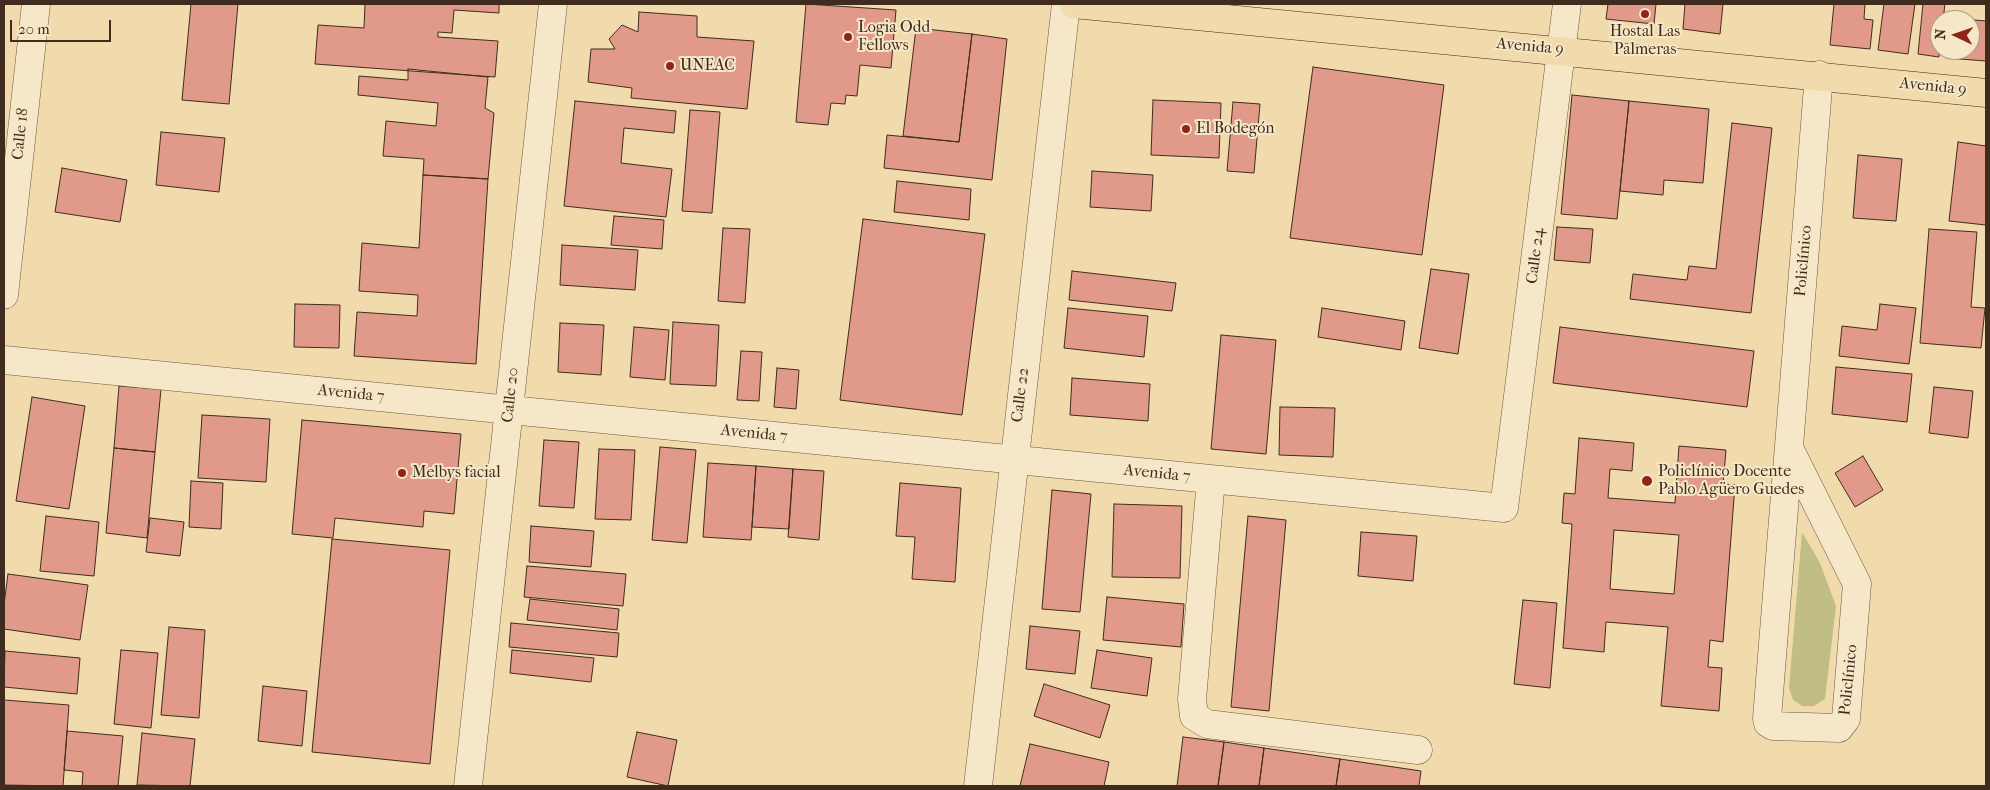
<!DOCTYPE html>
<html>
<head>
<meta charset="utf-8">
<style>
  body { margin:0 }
  #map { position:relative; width:1990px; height:790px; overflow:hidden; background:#f1daab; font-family:"IM FELL French Canon",serif }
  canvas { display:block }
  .frame { position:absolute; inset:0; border:5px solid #402c1e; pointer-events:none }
  .north { position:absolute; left:1930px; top:10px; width:50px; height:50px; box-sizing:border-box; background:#f6e7c8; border:1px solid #ad9c84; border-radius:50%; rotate:273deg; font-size:14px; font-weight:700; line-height:20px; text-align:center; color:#402c1e }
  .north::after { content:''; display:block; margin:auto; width:18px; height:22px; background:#8f2418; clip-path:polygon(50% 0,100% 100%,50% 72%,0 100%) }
  .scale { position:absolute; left:10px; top:20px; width:101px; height:22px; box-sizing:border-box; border:2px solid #402c1e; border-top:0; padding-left:6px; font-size:15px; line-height:18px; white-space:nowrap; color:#402c1e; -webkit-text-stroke:4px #f6e7c8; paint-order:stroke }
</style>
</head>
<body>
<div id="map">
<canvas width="1990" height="790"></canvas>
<div class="frame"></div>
<div class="north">N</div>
<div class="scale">20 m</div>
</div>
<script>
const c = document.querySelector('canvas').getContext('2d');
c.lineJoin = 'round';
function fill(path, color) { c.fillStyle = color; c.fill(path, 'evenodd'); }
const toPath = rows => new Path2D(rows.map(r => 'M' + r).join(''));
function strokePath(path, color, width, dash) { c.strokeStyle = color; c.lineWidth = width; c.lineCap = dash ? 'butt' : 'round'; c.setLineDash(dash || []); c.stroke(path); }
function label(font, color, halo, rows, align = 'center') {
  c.font = font + ' "IM FELL French Canon",serif'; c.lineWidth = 4; c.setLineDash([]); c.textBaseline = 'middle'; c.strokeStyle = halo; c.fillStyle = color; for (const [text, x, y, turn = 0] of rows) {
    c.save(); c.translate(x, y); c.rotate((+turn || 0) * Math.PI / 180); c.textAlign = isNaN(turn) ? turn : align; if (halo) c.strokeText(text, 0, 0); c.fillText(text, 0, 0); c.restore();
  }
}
fill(toPath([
  [1802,532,1820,563,1836,606,1825,699,1814,706,1802,706,1793,700,1789,688]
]), '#c0be85');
const building = toPath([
  [191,4,238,4,229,104,182,100,191,4],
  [365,4,499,4,499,13,454,10,452,33,438,32,438,37,498,41,495,77,315,64,318,25,364,28,365,4],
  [806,4,896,10,891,68,860,65,857,96,846,95,845,104,831,103,828,125,796,122,806,4],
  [1608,4,1656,4,1654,24,1606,19,1608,4],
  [1685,4,1723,4,1720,34,1683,29,1685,4],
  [1834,4,1865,4,1864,19,1873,20,1870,49,1830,45,1834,4],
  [1884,4,1915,4,1908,54,1878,50,1884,4],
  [1923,4,1945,4,1943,20,1940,20,1939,57,1918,54,1923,4],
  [639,12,697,16,697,37,754,41,747,109,631,98,632,88,588,82,591,49,615,49,609,39,622,25,638,32,639,12],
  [1950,18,1986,21,1986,61,1947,58,1948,50,1970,50,1970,20,1950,20,1950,18],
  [916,28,972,34,959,142,903,136,916,28],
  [972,34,1007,39,992,180,884,168,887,135,959,142,972,34],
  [1313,67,1444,85,1422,255,1290,238,1313,67],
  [408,69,488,77,485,108,494,113,488,179,423,175,424,159,383,156,386,121,436,126,438,103,358,95,359,76,408,80,408,69],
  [1572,95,1629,101,1617,219,1561,214,1572,95],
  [1153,100,1221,103,1219,158,1151,155,1153,100],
  [575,101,676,111,674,133,624,128,621,163,672,169,666,217,564,206,575,101],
  [1629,101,1709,109,1703,183,1664,180,1663,195,1620,191,1629,101],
  [1233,102,1260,104,1254,173,1227,171,1233,102],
  [690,110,720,112,712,213,682,211,690,110],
  [1732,123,1772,128,1751,313,1630,299,1633,274,1687,280,1689,266,1716,269,1732,123],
  [161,132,225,138,219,192,156,185,161,132],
  [1958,142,1986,146,1986,225,1949,221,1958,142],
  [1858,155,1902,159,1896,221,1853,218,1858,155],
  [62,168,127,180,120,222,55,212,62,168],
  [1092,171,1153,175,1151,211,1090,207,1092,171],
  [423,175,488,179,476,364,354,356,357,312,417,316,418,295,359,291,362,243,419,248,423,175],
  [897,181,971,189,969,220,894,212,897,181],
  [614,216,664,220,662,249,611,245,614,216],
  [863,219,985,234,962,415,840,400,863,219],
  [1557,227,1593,229,1590,263,1554,260,1557,227],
  [723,228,750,229,745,303,718,301,723,228],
  [1929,229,1977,232,1971,307,1985,308,1981,348,1920,343,1929,229],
  [562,245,638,250,635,290,560,285,562,245],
  [1431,269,1469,274,1458,354,1419,348,1431,269],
  [1072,271,1176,283,1172,311,1069,300,1072,271],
  [295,304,340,305,339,348,294,347,295,304],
  [1880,304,1916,308,1909,364,1839,356,1842,326,1877,330,1880,304],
  [1068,308,1148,316,1144,357,1064,348,1068,308],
  [1322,308,1405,321,1401,350,1318,337,1322,308],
  [673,322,719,325,716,386,670,384,673,322],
  [560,323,604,325,601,375,558,372,560,323],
  [634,327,669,330,665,380,630,377,634,327],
  [1560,327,1754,351,1747,407,1553,383,1560,327],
  [1221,335,1276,340,1266,454,1211,449,1221,335],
  [741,351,762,352,759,401,737,400,741,351],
  [1836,367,1912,374,1907,422,1832,414,1836,367],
  [777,368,799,370,796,409,774,407,777,368],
  [1072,378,1150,384,1148,421,1070,415,1072,378],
  [119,386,161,389,155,452,114,448,119,386],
  [1934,387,1973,391,1968,438,1929,433,1934,387],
  [32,397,85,406,69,509,16,501,32,397],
  [1280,407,1335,408,1333,457,1279,455,1280,407],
  [202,415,270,419,266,482,198,478,202,415],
  [302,420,461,434,454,514,424,511,423,527,335,518,333,538,292,534,302,420],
  [1579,438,1634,443,1632,471,1610,469,1608,498,1675,503,1679,446,1726,450,1723,484,1735,485,1723,642,1710,640,1708,667,1722,668,1719,711,1661,706,1668,627,1606,622,1604,652,1563,648,1572,524,1562,523,1564,493,1575,494,1579,438],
  [1614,530,1679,535,1674,594,1610,589,1614,530],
  [544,440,579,442,574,508,539,506,544,440],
  [660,447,696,450,687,543,652,540,660,447],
  [114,448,155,452,147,538,106,533,114,448],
  [599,449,635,450,631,520,595,519,599,449],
  [1863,456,1883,490,1855,507,1835,473,1863,456],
  [708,463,756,466,751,540,703,537,708,463],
  [756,466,793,469,789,529,752,527,756,466],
  [793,469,824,471,819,540,788,537,793,469],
  [191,481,223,483,221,529,189,527,191,481],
  [900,483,961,488,955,582,912,579,915,537,896,536,900,483],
  [1052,490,1091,494,1080,612,1042,609,1052,490],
  [1114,504,1182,506,1180,578,1112,577,1114,504],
  [46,516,99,522,94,576,40,571,46,516],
  [1248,516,1286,520,1269,711,1231,707,1248,516],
  [150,518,184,522,180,556,146,552,150,518],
  [531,526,594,531,591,567,529,562,531,526],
  [1361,532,1417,536,1413,581,1358,576,1361,532],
  [332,539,450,550,430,764,312,752,332,539],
  [527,566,626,574,623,606,524,597,527,566],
  [8,574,88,585,80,640,4,629,4,604,8,574],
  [1107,597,1184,604,1181,647,1103,640,1107,597],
  [530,599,619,609,617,630,527,620,530,599],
  [1523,600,1557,603,1550,688,1514,684,1523,600],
  [511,623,619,633,617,657,509,647,511,623],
  [1030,626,1080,631,1075,674,1026,669,1030,626],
  [169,627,205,630,199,718,161,715,169,627],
  [121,650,158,653,151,728,114,724,121,650],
  [512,650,594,658,591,682,510,673,512,650],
  [1097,650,1152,658,1147,696,1091,688,1097,650],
  [5,651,80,658,77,694,4,687,5,651],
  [1044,684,1110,705,1100,738,1034,716,1044,684],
  [263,686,307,691,302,746,258,741,263,686],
  [4,700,69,705,63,786,4,785,4,700],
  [67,731,123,736,118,786,82,786,83,772,64,770,67,731],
  [637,732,677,740,668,786,627,777,637,732],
  [142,733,195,739,190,786,137,785,142,733],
  [1183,737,1224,742,1218,786,1177,786,1183,737],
  [1224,742,1264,748,1259,786,1218,786,1224,742],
  [1030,744,1109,762,1104,786,1020,786,1030,744],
  [1264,748,1340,759,1336,786,1259,786,1264,748],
  [1340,759,1421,771,1419,786,1336,786,1340,759]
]);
fill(building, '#e19a8a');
strokePath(building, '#402c1e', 1);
const minor = toPath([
  [4,295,36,4],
  [4,360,1504,508,1567,4],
  [1789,448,1857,584,1846,719,1839,728,1773,726,1768,723,1767,718,1819,75],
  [1211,479,1192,699,1194,716,1207,724,1418,750],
  [468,786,553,4],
  [978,786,1066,4]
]);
const major = toPath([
  [1074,4,1986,93]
]);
strokePath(minor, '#6c5841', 29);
strokePath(major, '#402c1e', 29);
strokePath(minor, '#f6e7c8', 28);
strokePath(major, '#f1daab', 28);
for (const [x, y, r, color] of [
  [1645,14,5,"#8f2418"],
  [848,37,5,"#8f2418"],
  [670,66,5,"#8f2418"],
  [1186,129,5,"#8f2418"],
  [402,473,5,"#8f2418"],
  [1647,481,6,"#8f2418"]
]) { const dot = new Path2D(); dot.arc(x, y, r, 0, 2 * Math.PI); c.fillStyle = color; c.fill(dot); strokePath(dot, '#f6e7c8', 2); }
label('16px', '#402c1e', '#f6e7c8', [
  ["Logia Odd",858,28],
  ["Fellows",858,46],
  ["Hostal Las",1645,32,"center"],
  ["Palmeras",1645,50,"center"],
  ["UNEAC",680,66],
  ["El Bodegón",1196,129],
  ["Policlínico Docente",1658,472],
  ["Pablo Agüero Guedes",1658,490],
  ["Melbys facial",412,473]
], 'left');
label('16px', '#402c1e', '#f6e7c8', [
  ["Avenida 9",1530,47,5],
  ["Avenida 9",1933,87,6],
  ["Calle 18",21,134,-84],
  ["Calle 24",1536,256,-83],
  ["Policlínico",1804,261,-85],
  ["Avenida 7",351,394,6],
  ["Calle 20",511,395,-84],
  ["Calle 22",1021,395,-83],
  ["Avenida 7",754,434,6],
  ["Avenida 7",1157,474,6],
  ["Policlínico",1849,680,-84]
]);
</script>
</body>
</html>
